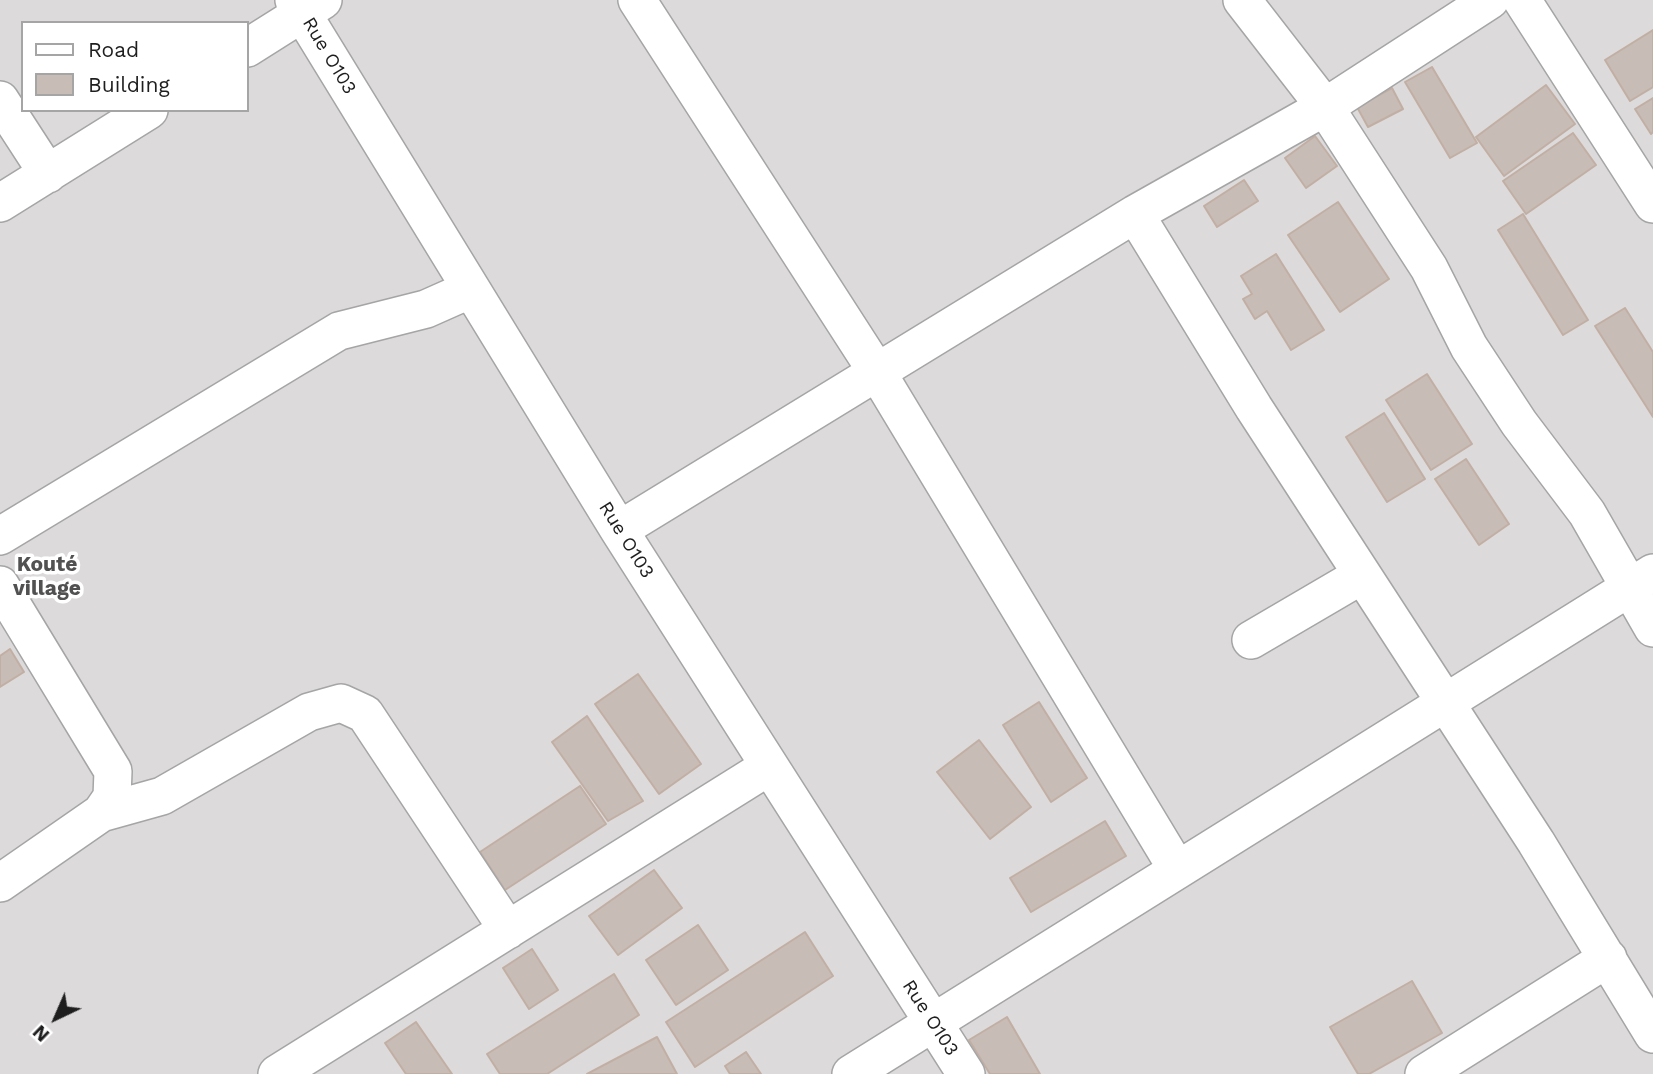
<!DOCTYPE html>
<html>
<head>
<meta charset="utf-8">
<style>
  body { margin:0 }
  #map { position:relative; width:1653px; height:1074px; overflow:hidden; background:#f0eae3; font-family:"Work Sans",sans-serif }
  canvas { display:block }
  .legend { position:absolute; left:21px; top:21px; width:228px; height:91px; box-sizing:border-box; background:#fff; border:2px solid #a5a5a5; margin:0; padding:9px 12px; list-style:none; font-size:21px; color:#1e1e1e }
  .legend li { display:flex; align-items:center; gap:14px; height:35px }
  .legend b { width:35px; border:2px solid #a5a5a5 }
  .north { position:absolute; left:21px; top:983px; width:70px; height:70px; -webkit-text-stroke:5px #fff; paint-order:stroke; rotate:224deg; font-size:19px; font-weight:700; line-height:28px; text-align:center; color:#1e1e1e }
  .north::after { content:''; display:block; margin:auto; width:24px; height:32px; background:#1e1e1e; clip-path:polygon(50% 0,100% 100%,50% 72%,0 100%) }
</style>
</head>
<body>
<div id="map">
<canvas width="1653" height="1074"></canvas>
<ul class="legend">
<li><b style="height:9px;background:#fff"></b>Road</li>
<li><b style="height:19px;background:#c8bcb6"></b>Building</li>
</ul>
<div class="north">N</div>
</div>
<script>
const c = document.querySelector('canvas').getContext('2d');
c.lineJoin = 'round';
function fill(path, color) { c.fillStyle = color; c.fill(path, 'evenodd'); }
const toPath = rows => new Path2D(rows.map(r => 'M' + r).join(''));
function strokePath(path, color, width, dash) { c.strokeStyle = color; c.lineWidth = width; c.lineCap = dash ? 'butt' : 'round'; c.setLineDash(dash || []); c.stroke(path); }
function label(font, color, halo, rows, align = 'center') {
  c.font = font + ' "Work Sans",sans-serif'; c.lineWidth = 7; c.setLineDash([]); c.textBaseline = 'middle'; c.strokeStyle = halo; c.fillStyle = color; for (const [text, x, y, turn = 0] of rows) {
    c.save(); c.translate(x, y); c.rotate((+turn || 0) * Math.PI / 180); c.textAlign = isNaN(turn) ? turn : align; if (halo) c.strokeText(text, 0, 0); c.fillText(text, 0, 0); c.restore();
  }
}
fill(toPath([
  [0,0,1653,0,1653,1074,0,1074],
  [23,23,247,23,247,110,23,110]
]), '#dcdadb');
const building = toPath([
  [1653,30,1653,87,1630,101,1605,60,1653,30],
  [1432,67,1477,143,1450,158,1405,82,1432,67],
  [1546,85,1575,124,1504,176,1476,137,1546,85],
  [1392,88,1403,109,1368,127,1357,107,1392,88],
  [1653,98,1653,132,1651,134,1635,109,1653,98],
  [1573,133,1596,165,1526,214,1503,181,1573,133],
  [1315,136,1337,166,1306,188,1285,158,1315,136],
  [1244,180,1258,201,1217,227,1204,206,1244,180],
  [1338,202,1389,279,1340,312,1288,235,1338,202],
  [1523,214,1588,320,1563,335,1498,230,1523,214],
  [1276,254,1324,330,1291,350,1267,311,1255,319,1243,299,1252,294,1241,276,1276,254],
  [1625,308,1653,352,1653,417,1595,326,1625,308],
  [1427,374,1472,444,1431,470,1386,400,1427,374],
  [1384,413,1425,479,1387,502,1346,437,1384,413],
  [1466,459,1509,524,1479,545,1435,479,1466,459],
  [10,649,24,672,0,687,0,656,10,649],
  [638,674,701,764,659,794,595,704,638,674],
  [1039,702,1087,778,1051,802,1003,725,1039,702],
  [587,716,643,801,608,821,552,742,587,716],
  [979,740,1031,807,990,839,937,772,979,740],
  [580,786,606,824,505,890,480,852,580,786],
  [1105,821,1126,856,1031,912,1010,878,1105,821],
  [654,870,682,908,618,955,589,916,654,870],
  [698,925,728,970,676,1005,646,960,698,925],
  [805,932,833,976,695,1067,666,1022,805,932],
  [532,949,558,990,529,1009,503,968,532,949],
  [614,974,639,1015,547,1074,500,1074,487,1054,614,974],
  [1412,981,1442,1033,1369,1074,1358,1074,1330,1027,1412,981],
  [1007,1017,1040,1074,990,1074,969,1040,1007,1017],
  [416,1022,452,1074,406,1074,385,1043,416,1022],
  [657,1037,677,1074,587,1074,657,1037],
  [746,1052,761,1074,730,1074,725,1066,746,1052]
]);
fill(building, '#c8bcb6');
strokePath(building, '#c2afa4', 2);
const minor = toPath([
  [294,0,619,530,966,1074],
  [637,0,877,372,1177,869],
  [1242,0,1325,107,1429,268,1469,347,1519,423,1587,513,1653,628],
  [1522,0,1653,204],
  [247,48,323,0],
  [0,100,48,174],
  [0,203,149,110],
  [1135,214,1254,408,1536,842,1653,1034],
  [619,530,1135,214,1325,107,1490,0],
  [0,536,339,331,426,309,471,289],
  [0,585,113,771,112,797,101,813,0,883],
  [1251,640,1362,575],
  [101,813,162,796,309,712,341,703,365,714,508,930],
  [277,1074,768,767],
  [851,1074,1653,573],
  [1424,1074,1608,958]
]);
strokePath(minor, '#a5a5a5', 40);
strokePath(minor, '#fff', 37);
label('19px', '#1e1e1e', '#fff', [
  ["Rue O103",329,56,59],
  ["Rue O103",626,540,58],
  ["Rue O103",930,1018,57]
]);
label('bold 21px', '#515151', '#fff', [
  ["Kouté",47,565],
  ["village",47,589]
]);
</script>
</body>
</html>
